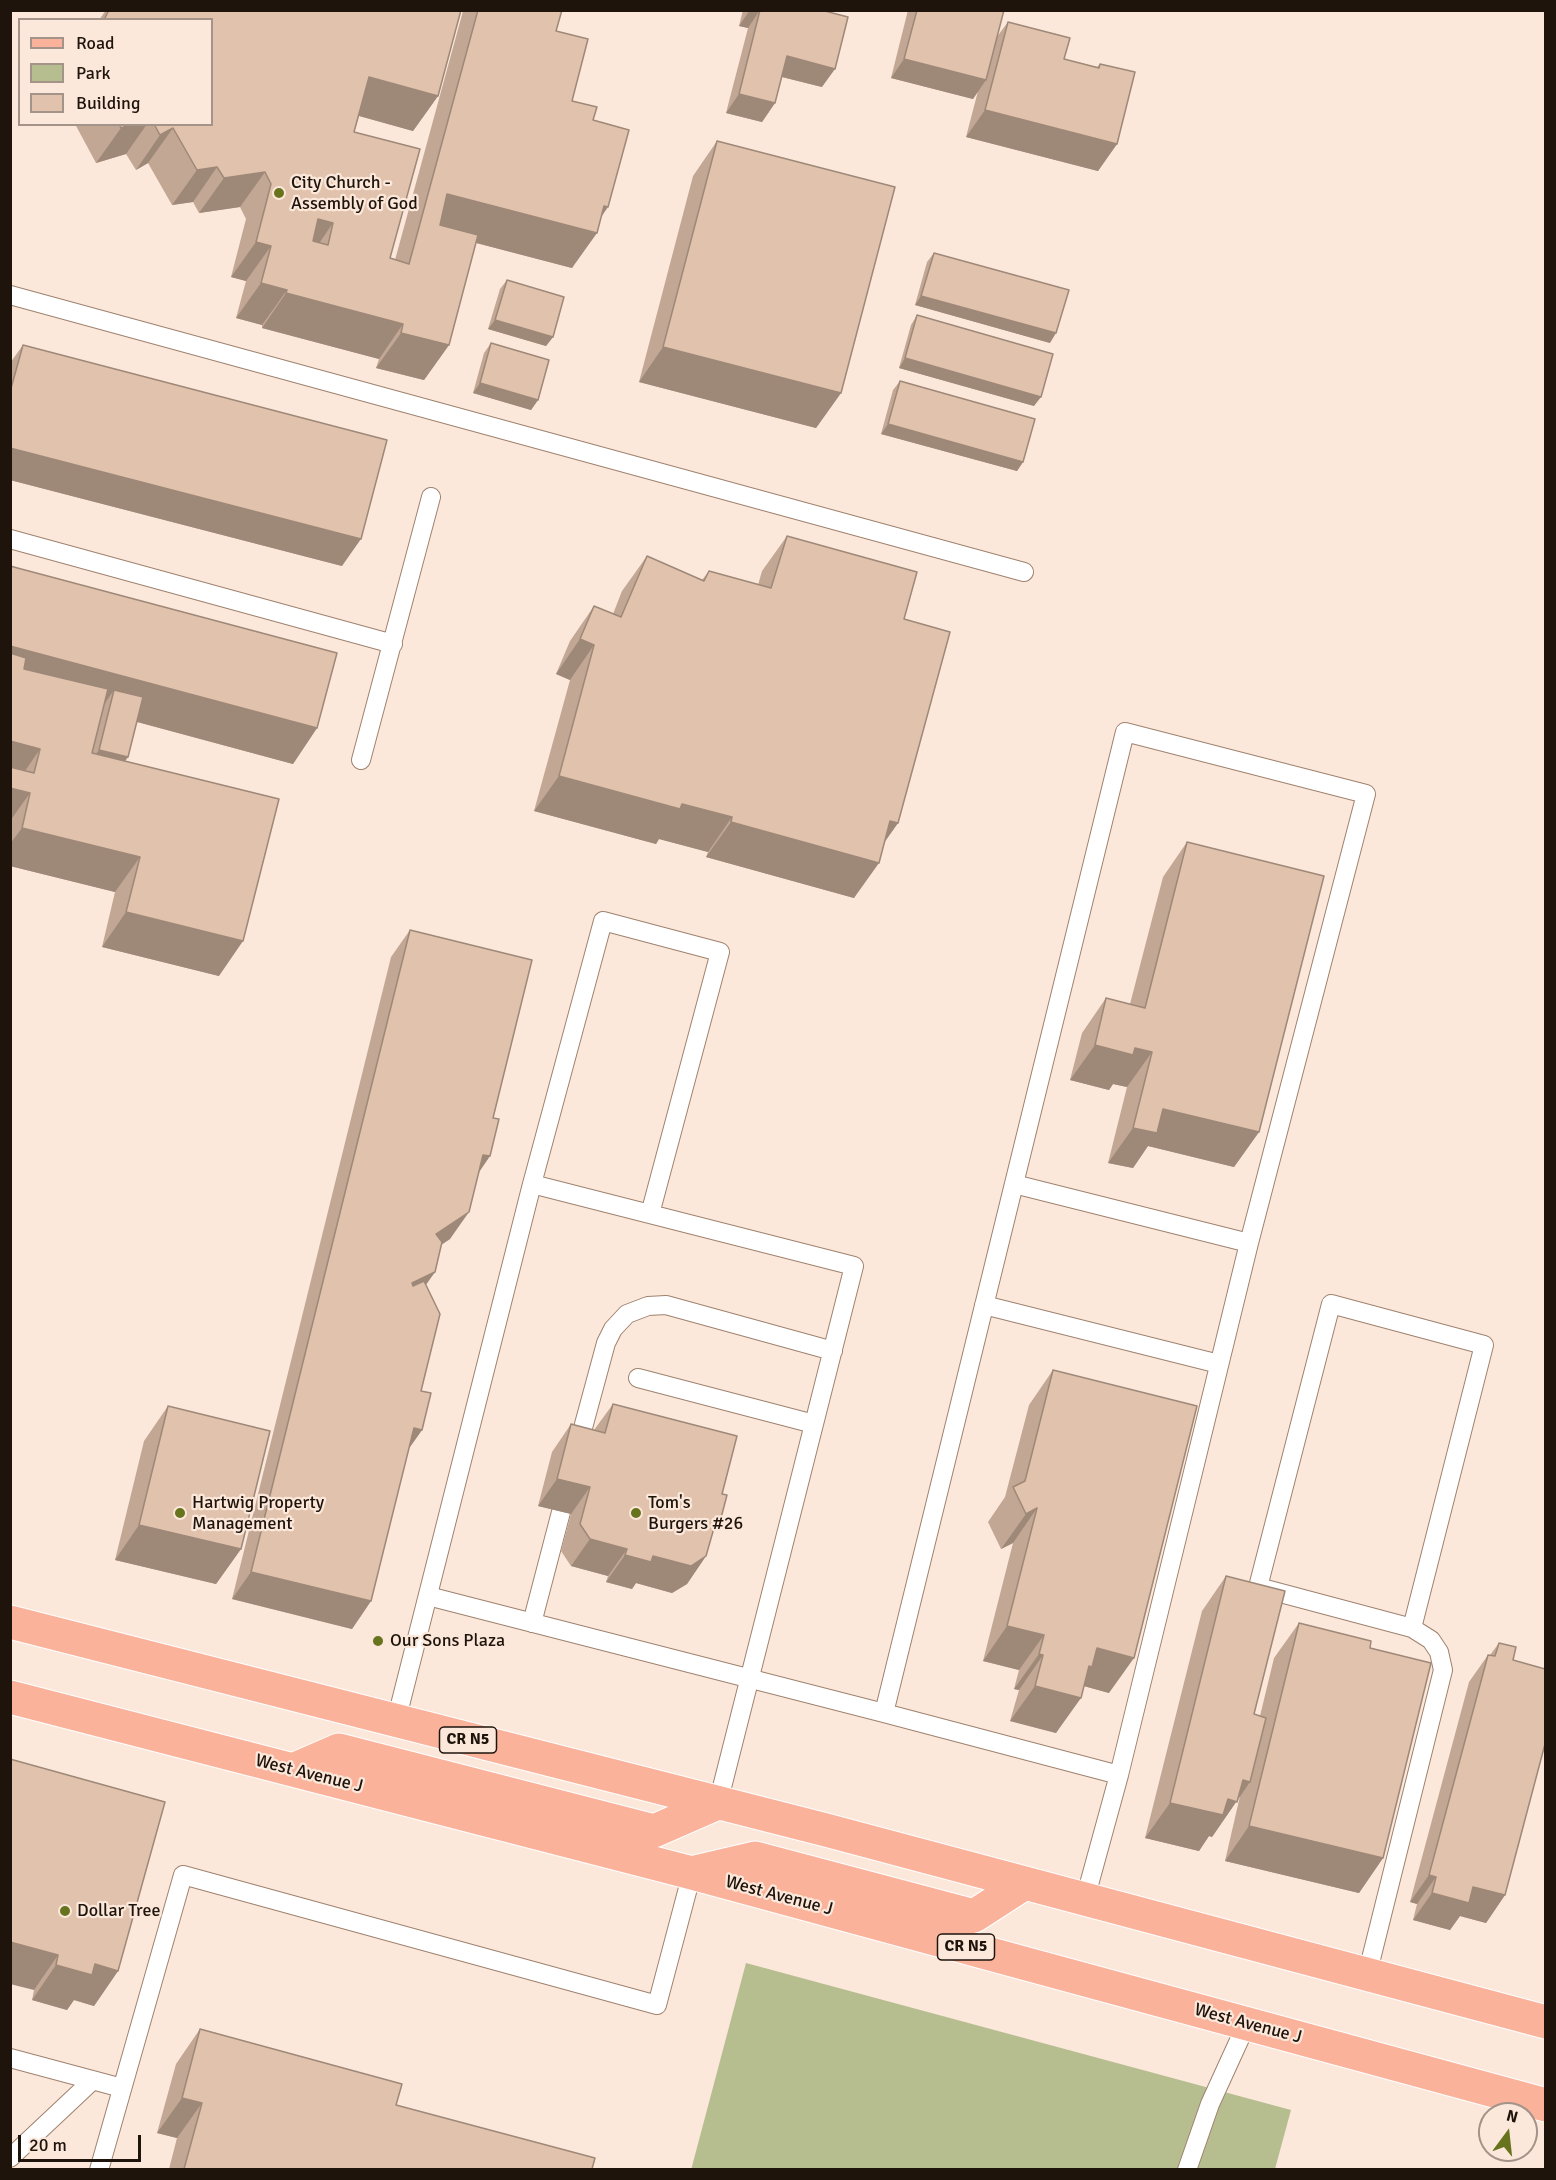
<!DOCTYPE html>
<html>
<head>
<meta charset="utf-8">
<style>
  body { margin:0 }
  #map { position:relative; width:1556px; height:2180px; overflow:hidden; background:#fce8db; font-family:Signika,sans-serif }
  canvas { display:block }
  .frame { position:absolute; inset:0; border:12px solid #1e140c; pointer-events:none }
  .legend { position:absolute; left:18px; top:18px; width:195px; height:108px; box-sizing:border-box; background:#fce8db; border:2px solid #a39388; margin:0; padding:8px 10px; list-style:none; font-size:18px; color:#1e140c }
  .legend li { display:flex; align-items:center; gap:12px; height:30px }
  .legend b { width:30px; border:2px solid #a39388 }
  .north { position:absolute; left:1478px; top:2102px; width:60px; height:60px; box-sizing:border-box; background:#fce8db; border:2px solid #a39388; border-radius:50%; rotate:15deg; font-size:16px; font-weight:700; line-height:24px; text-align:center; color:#1e140c }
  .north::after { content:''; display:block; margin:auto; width:21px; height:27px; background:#68731d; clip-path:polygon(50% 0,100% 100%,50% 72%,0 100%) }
  .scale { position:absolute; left:18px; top:2135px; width:123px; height:27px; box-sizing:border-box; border:3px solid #1e140c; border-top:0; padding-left:8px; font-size:18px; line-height:21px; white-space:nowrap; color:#1e140c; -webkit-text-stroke:4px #fce8db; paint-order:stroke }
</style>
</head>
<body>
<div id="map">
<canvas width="1556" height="2180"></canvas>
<div class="frame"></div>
<ul class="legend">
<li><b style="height:8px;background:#fab29b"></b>Road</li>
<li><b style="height:16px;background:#b6be90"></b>Park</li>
<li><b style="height:16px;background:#e1c2ac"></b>Building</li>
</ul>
<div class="north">N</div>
<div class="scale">20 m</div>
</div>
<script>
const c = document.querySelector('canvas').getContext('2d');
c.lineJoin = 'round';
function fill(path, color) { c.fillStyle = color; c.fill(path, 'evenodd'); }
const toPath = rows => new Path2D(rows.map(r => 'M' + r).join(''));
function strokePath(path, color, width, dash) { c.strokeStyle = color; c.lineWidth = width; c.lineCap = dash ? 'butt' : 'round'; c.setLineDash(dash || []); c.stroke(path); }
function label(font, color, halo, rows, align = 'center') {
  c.font = font + ' Signika,sans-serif'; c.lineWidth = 4.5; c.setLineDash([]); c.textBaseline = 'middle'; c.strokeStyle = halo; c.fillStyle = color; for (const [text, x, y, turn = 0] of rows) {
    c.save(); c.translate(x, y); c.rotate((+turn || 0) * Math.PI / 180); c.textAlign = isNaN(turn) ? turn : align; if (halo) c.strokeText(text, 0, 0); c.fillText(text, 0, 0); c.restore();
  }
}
fill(toPath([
  [746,1963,1291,2110,1275,2169,691,2170]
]), '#b6be90');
const lane = toPath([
  [10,295,1024,572],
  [10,539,393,644],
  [361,760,431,497],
  [532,1184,603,921,720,952,650,1214],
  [1014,1184,1249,1243],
  [984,1305,1219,1364],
  [638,1378,814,1424],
  [577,1450,606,1343,613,1329,627,1314,648,1306,666,1305,833,1351],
  [428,1596,884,1713,1125,732,1366,794,1249,1243,1119,1775,884,1713],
  [532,1623,561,1512],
  [396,1721,532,1184,854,1266,718,1803],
  [1085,1899,1119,1775],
  [1367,1975,1443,1670,1439,1652,1431,1640,1412,1628,1258,1587,1331,1304,1484,1345,1412,1628],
  [10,2058,122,2088],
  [10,2158,93,2080],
  [99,2170,183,1875,657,2005,692,1873],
  [1187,2170,1210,2104,1247,2023]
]);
const primary = toPath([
  [10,1622,826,1830,1546,2022],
  [10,1697,692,1873,1546,2105],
  [293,1770,339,1750,654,1831,718,1803],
  [695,1872,755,1858,974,1916,1025,1883]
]);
strokePath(lane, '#9f826e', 20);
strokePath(primary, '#fff', 35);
strokePath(lane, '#fff', 18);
strokePath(primary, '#fab29b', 33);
fill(toPath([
  [106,10,562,10,556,31,572,101,593,120,601,216,572,268,476,243,449,345,424,380,376,368,379,359,262,328,262,325,236,318,246,281,231,277,246,219,240,207,199,213,193,202,172,205,148,163,136,170,126,154,96,163,75,124,212,124,212,20,99,20],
  [461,11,463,11,395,260,390,258,354,132,359,116,413,131,438,96],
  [743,10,821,10,822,87,782,77,775,103,762,122,726,113,748,28,739,26],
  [908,10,1004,10,996,38,1008,22,1064,59,1097,67,1100,64,1117,144,1098,171,966,137,978,91,973,99,891,78],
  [717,141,841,393,816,428,639,382,693,176],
  [934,253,1050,343,915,305,927,262],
  [507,280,553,337,546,346,488,329,500,289],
  [917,315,1034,406,899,368,911,325],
  [491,343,538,400,531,410,473,393,484,353],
  [23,345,342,566,10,480,10,363],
  [900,381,1023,462,1017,471,881,434,893,390],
  [787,536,904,619,898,823,884,843,854,898,706,857,708,852,659,839,656,844,534,811,570,680,556,674,570,641,594,606,613,614,622,591,647,556,702,580,709,571,758,585,762,571],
  [10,566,317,728,293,764,137,722,128,757,125,761,219,976,102,947,115,892,10,866],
  [1187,842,1259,1132,1234,1167,1148,1146,1133,1168,1108,1163,1127,1087,1113,1084,1109,1090,1070,1080,1082,1033,1106,998,1130,1004,1163,877],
  [410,930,493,1118,490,1156,478,1173,450,1239,441,1245,435,1272,426,1284,421,1391,422,1430,409,1448,371,1601,352,1629,232,1599,391,957],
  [1053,1370,1109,1693,1084,1686,1056,1733,1010,1721,1019,1690,1014,1689,1019,1670,983,1661,1013,1543,1001,1549,988,1522,1005,1497,1029,1405],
  [613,1404,712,1533,706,1556,687,1584,672,1593,636,1583,632,1589,606,1582,608,1576,571,1566,561,1551,571,1514,538,1506,552,1452,571,1424,594,1430],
  [168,1406,241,1549,216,1584,115,1560,144,1441],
  [1226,1576,1254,1714,1260,1716,1274,1658,1299,1623,1370,1648,1383,1858,1359,1893,1225,1861,1240,1796,1212,1837,1209,1836,1199,1851,1145,1838,1202,1611],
  [1499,1643,1513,1660,1505,1895,1486,1923,1460,1916,1450,1930,1413,1920,1417,1904,1410,1902,1469,1682,1488,1655,1490,1655],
  [10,1759,118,1971,94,2006,74,2000,67,2010,32,2000,34,1990],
  [200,2029,396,2105,592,2169,169,2169,177,2138,157,2133,176,2064]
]), '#c2a794');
fill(toPath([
  [750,10,760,10,748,28,739,26],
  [787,56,835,69,822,87,774,75],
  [904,59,986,80,973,99,891,78],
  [369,77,438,96,413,131,345,112],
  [739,94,775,103,762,122,726,113],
  [985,110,1117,144,1098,171,966,137],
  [132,124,147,124,126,154,96,163,121,128],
  [173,128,148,163,136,170,160,135],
  [217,167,193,202,172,205,197,170],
  [265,172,240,207,199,213,224,178],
  [447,194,604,206,608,207,591,232,597,233,572,268,423,229],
  [318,219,333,223,309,258],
  [256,242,271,246,246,281,231,277],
  [261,283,287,290,262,325,236,318],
  [286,293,403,324,379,359,262,328],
  [921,296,1056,333,1050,343,915,305],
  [495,320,553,337,546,346,488,329],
  [401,333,449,345,424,380,376,368],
  [663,347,841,393,816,428,639,382],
  [905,358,1041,397,1034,406,899,368],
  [480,383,538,400,531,410,473,393],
  [888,424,1023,462,1017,471,881,434],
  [10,448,361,539,342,566,10,480],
  [580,639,594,645,570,680,556,674],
  [10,646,317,728,293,764,108,714,114,690,99,712,10,688],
  [10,741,40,749,16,784,10,782],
  [99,750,128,757,103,792,74,785],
  [559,776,682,804,732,817,708,852,659,839,656,844,534,811],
  [10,788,30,793,10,821],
  [890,821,898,823,873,858],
  [731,822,879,863,854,898,706,857],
  [22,828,140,857,115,892,10,866,10,844],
  [126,912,243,941,219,976,102,947],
  [1095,1045,1135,1048,1152,1052,1127,1087,1113,1084,1109,1090,1070,1080],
  [1163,1109,1259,1132,1234,1167,1148,1146,1133,1168,1108,1163,1133,1128],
  [483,1155,490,1156,471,1184],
  [469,1212,450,1239,417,1261,436,1234],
  [435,1272,416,1299,412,1283],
  [414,1428,422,1430,403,1457],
  [557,1479,590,1487,571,1514,538,1506],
  [1037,1508,1013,1543,1001,1549,1026,1514],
  [716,1521,720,1522,701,1549],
  [139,1525,241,1549,216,1584,115,1560],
  [590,1539,627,1549,608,1576,571,1566],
  [625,1555,653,1556,706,1556,687,1584,672,1593,636,1583,632,1589,606,1582],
  [251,1572,371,1601,352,1629,232,1599],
  [1007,1626,1044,1635,1019,1670,983,1661],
  [1097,1648,1134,1658,1109,1693,1080,1685,1081,1698,1056,1733,1010,1721,1035,1686],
  [1039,1654,1043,1655,1019,1690,1014,1689],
  [1243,1780,1250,1782,1212,1837,1209,1836,1199,1851,1145,1838,1170,1803],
  [1249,1826,1383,1858,1359,1893,1225,1861],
  [1429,1875,1436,1877,1417,1904,1410,1902],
  [1473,1887,1505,1895,1486,1923,1460,1916,1450,1930,1413,1920,1432,1893],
  [10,1942,58,1955,34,1990,10,1984],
  [95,1964,118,1971,94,2006,74,2000,67,2010,32,2000,56,1965],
  [182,2098,202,2103,177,2138,157,2133]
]), '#9e8878');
const building = toPath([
  [109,10,461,10,438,96,369,77,354,132,420,149,390,258,409,264,478,10,562,10,556,31,588,39,572,101,597,107,593,120,629,130,608,207,604,206,597,233,447,194,440,225,478,235,449,345,401,333,403,324,286,293,287,290,261,283,271,246,256,242,271,184,265,172,224,178,217,167,197,170,173,128,160,135,154,124,212,124,212,20,104,20,109,10],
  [318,219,333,223,328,245,313,241,318,219],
  [760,10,821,10,848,17,835,69,787,56,775,103,739,94,760,10],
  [917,10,1004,10,986,80,904,59,917,10],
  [1008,22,1070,38,1064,59,1099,68,1100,64,1135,72,1117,144,985,110,1008,22],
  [119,124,132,124,121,128,119,124],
  [717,141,895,187,841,393,663,347,717,141],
  [934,253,1069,290,1056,333,921,296,934,253],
  [507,280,564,297,553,337,495,320,507,280],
  [917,315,1053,354,1041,397,905,358,917,315],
  [491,343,549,360,538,400,480,383,491,343],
  [23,345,387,440,361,539,10,448,10,392,23,345],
  [900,381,1035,419,1023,462,888,424,900,381],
  [787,536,917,572,904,619,950,632,898,823,890,821,879,863,731,822,732,817,682,804,680,809,559,776,594,645,580,639,594,606,621,617,647,556,704,581,709,571,771,588,787,536],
  [10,566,337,653,317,728,10,646,10,566],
  [10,653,26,658,24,669,108,689,92,753,279,799,243,941,126,912,140,857,22,828,30,793,10,788,10,767,34,773,40,749,10,741,10,653],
  [114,690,143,697,128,757,99,750,114,690],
  [1187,842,1324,876,1259,1132,1163,1109,1157,1133,1133,1128,1152,1052,1135,1048,1133,1055,1095,1045,1106,998,1145,1008,1187,842],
  [410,930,532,960,493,1118,499,1119,490,1156,483,1155,469,1212,436,1234,442,1242,435,1272,412,1283,413,1286,424,1281,440,1314,421,1391,431,1393,422,1430,414,1428,371,1601,251,1572,410,930],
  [1053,1370,1197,1406,1134,1658,1097,1648,1092,1667,1089,1666,1081,1698,1035,1686,1043,1655,1039,1654,1044,1635,1007,1626,1037,1508,1026,1514,1013,1487,1025,1481,1053,1370],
  [613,1404,737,1436,722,1494,727,1495,720,1522,716,1521,706,1556,691,1566,653,1556,651,1562,625,1555,627,1549,590,1539,580,1524,590,1487,557,1479,571,1424,605,1433,613,1404],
  [168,1406,270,1431,241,1549,139,1525,168,1406],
  [1226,1576,1285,1591,1254,1714,1266,1718,1250,1782,1243,1780,1237,1802,1228,1799,1223,1815,1170,1803,1226,1576],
  [1299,1623,1371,1641,1370,1648,1431,1663,1383,1858,1249,1826,1299,1623],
  [1499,1643,1516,1647,1513,1660,1545,1669,1545,1744,1505,1895,1473,1887,1469,1903,1432,1893,1436,1877,1429,1875,1488,1655,1495,1656,1499,1643],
  [10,1759,165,1802,118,1971,95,1964,92,1975,56,1965,58,1955,10,1942,10,1759],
  [200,2029,402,2084,396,2105,595,2158,592,2169,184,2169,202,2103,182,2098,200,2029]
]);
fill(building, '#e1c2ac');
strokePath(building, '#9e8878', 1.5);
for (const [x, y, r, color] of [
  [279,193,6,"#68731d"],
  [180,1513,6,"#68731d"],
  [636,1513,6,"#68731d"],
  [378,1641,6,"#68731d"],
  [65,1911,6,"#68731d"]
]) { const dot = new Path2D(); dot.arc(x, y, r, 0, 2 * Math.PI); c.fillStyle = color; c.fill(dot); strokePath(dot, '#fce8db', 2); }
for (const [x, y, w] of [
  [468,1740,57],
  [966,1947,57]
]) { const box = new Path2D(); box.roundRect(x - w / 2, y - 13, w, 26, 4.5); c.fillStyle = '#fce8db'; c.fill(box); strokePath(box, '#1e140c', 1.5); }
label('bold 16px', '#1e140c', null, [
  ["CR N5",468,1740],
  ["CR N5",966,1947]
]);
label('18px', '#1e140c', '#fce8db', [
  ["City Church -",291,183],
  ["Assembly of God",291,204],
  ["Hartwig Property",192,1503],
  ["Management",192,1524],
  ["Tom's",648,1503],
  ["Burgers #26",648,1524],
  ["Our Sons Plaza",390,1641],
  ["Dollar Tree",77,1911]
], 'left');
label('18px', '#1e140c', '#fce8db', [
  ["West Avenue J",309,1774,14],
  ["West Avenue J",779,1896,15],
  ["West Avenue J",1248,2024,15]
]);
</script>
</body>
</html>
